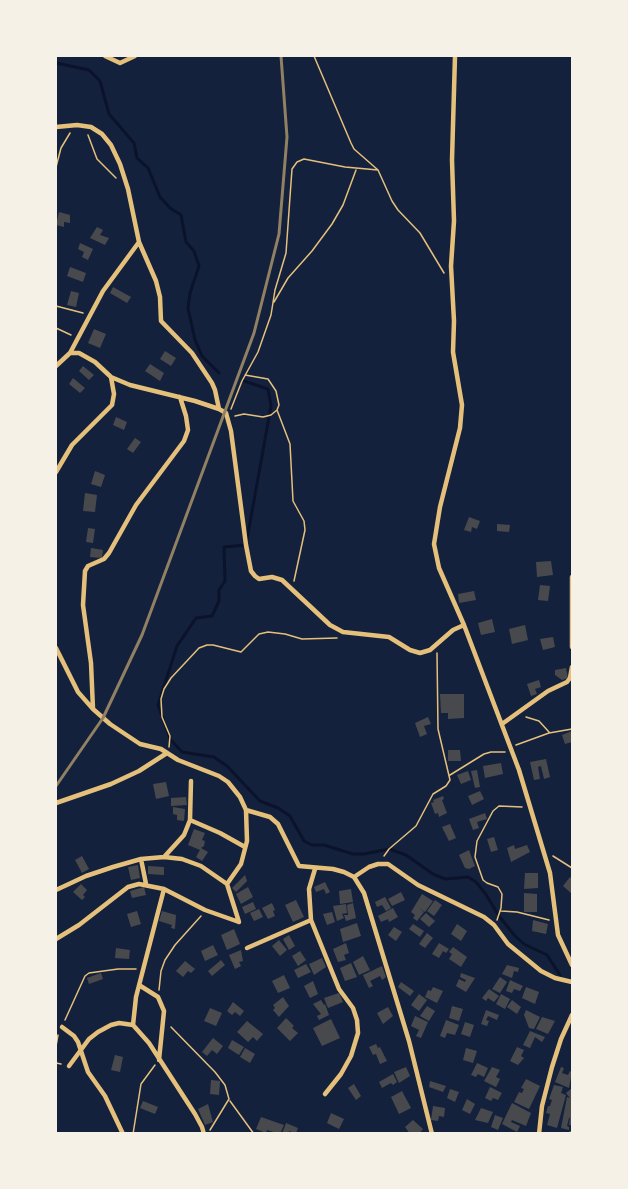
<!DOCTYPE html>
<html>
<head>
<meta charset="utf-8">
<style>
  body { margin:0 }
  #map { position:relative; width:628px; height:1189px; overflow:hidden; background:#14213d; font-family:"Archivo Narrow",sans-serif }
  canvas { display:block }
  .frame { position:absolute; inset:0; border:57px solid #f6f1e7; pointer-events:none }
</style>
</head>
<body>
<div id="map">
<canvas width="628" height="1189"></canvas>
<div class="frame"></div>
</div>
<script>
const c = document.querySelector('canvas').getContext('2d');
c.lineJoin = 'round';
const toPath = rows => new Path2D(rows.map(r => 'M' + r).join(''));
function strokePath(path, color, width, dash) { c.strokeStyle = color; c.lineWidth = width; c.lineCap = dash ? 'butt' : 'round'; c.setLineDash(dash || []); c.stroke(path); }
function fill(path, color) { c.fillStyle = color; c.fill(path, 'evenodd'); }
strokePath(toPath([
  [56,63,89,70,100,81,109,114,134,143,137,158,148,168,160,197,170,208,181,215,186,242,194,251,199,266,190,293,188,308,195,340,202,356,219,373],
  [244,381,268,389,271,406,246,545,224,547,225,581,219,590,219,601,212,616,196,618,177,646,158,705,170,739,182,752,214,757,227,766,260,801,278,808,290,816,304,841,312,845,324,845,353,854,364,854,389,849,406,855,433,874,445,879,468,877,476,882,485,893,499,916,515,936,524,944,547,955,560,975]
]), '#0b132b', 3);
fill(toPath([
  [59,212,70,215,70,223,64,222,64,227,56,225],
  [97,227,103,230,100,235,109,238,105,245,90,238],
  [80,243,93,249,88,260,82,257,84,252,78,249],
  [70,267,86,273,83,282,67,276],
  [113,287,131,297,127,303,110,293],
  [71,291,79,293,76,307,67,305],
  [94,329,106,334,100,348,88,343],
  [165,351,176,358,171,366,160,359],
  [150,364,164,373,160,381,145,371],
  [83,366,94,375,89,380,79,371],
  [73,378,85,388,80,393,69,384],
  [116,417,127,422,124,430,113,425],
  [135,438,141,442,133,453,127,449],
  [95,471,105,475,101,487,91,484],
  [85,493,97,495,95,512,83,511],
  [469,517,480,521,477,529,472,527,471,532,464,530],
  [497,524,510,525,509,532,497,531],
  [88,528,95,529,93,543,86,542],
  [91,548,103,550,102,558,90,557],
  [551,561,553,575,537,577,536,562],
  [540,585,550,586,548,601,538,600],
  [474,591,476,600,459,603,458,594],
  [492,619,495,632,481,635,478,623],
  [525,625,528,640,512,644,509,629],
  [553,637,555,647,543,650,540,639],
  [566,668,568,678,562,680,555,675,555,670],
  [539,680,541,687,535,689,537,694,531,696,527,684],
  [440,694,464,694,464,718,448,719,448,713,441,713],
  [428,717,431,724,424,726,427,734,420,737,415,723],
  [572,731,572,742,565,744,562,735],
  [448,750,460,750,461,761,448,761],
  [546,759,550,777,544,779,541,766,538,767,540,779,534,780,530,762],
  [501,763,503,774,485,778,483,766],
  [477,770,480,787,475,788,471,771],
  [468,771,471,780,461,784,457,775],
  [166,782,169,796,156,799,153,784],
  [480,791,484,799,472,805,468,796],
  [443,796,444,799,442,800,447,813,439,817,438,813,435,814,431,803,434,802,433,800],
  [186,797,187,805,171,806,171,798],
  [173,807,185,809,184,821,177,820,177,815,173,814],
  [485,813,487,819,477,822,479,828,473,830,469,819],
  [450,824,456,838,449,841,442,827],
  [194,829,205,833,202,840,205,841,204,846,201,848,208,852,202,861,196,857,200,850,188,845],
  [494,837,498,850,491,852,487,839],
  [514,845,515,849,527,845,530,852,511,862,507,848],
  [469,850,475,866,469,869,465,868,459,855],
  [82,856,89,869,82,873,75,860],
  [138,865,140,878,131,880,128,867],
  [148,866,164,867,164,875,148,874],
  [525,873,538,873,538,888,524,889],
  [245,875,247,881,236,892,232,888],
  [570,877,572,879,572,894,563,886],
  [325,882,330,892,326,894,324,889,316,892,314,887],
  [81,884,87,890,83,895,85,897,82,900,73,892],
  [144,887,146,895,132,898,130,891],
  [248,887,253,897,241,904,236,894],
  [351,889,353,902,340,904,339,891],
  [401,892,405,900,392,906,388,899],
  [524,893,537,894,537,912,524,912],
  [422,894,433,901,425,912,419,908,424,912,417,921,413,918,415,915,411,912],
  [385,897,391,908,386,911,382,905,377,907,375,902],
  [296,900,304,917,293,922,285,905],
  [435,900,442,905,434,916,427,911],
  [253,902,256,909,245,914,242,907],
  [272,903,275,910,273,911,275,916,268,919,262,908],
  [353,903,356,918,346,921,344,915,348,915,347,905],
  [346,904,347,913,342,914,344,918,337,921,333,906],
  [393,908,398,917,389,922,388,919,381,922,378,916],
  [259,909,263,917,254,921,250,913],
  [137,911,141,924,131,927,127,914],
  [162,911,176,915,175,929,171,928,172,925,159,921],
  [332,912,335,922,327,925,323,914],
  [426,913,435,921,429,927,420,919],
  [533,920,548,924,546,934,532,931],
  [357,923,361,936,343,942,340,929],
  [413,924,424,931,420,937,409,929],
  [457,924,467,931,461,941,451,934],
  [394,927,402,932,396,941,388,935],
  [234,929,240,944,227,950,221,935],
  [427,933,433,938,425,948,419,944],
  [289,935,295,946,289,950,283,939],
  [279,940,287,950,280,956,272,946],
  [346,943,349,953,344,955,346,960,338,962,333,949],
  [439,943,449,949,446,953,443,951,439,958,432,954],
  [213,945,218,955,205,961,201,951],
  [453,947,467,957,461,967,449,959,452,954,449,952],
  [116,948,130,950,129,959,115,958],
  [241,950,243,961,239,962,241,966,235,969,229,955],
  [300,951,306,960,298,966,292,956],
  [363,956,370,970,359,975,353,962],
  [322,958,326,967,314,975,309,964],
  [221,960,225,965,212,976,208,971],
  [185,961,195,969,191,973,188,971,183,977,176,971],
  [351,963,357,977,345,981,340,968],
  [306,964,311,972,298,978,294,970],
  [507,965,519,968,518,972,514,971,512,978,502,974],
  [382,966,386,977,382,980,380,976,370,981,373,986,369,988,363,975],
  [101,973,103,979,89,984,87,978],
  [461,973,475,978,466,992,456,986,459,979,465,982,466,980,460,977],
  [284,975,290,988,278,993,272,981],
  [500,977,507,982,500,993,492,989],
  [510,980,523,986,520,991,514,989,512,993,506,991],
  [313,981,318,994,310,998,304,986],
  [401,982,414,991,410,996,398,987],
  [433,987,443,991,437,1003,425,997,428,990,431,991],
  [526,987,539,992,535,1004,522,998],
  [489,989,499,996,494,1002,488,998,486,1001,482,998],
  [339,993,343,1002,328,1008,324,998],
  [419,994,427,1000,419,1011,411,1005],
  [501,994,510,999,505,1009,496,1004],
  [283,997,289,1006,279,1017,273,1010,275,1008,273,1005],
  [321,1000,324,1005,325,1004,329,1015,319,1020,317,1016,321,1014,313,1004],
  [512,1000,521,1007,517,1014,507,1007],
  [233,1002,244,1011,240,1016,235,1012,232,1015,227,1011],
  [427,1006,435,1011,429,1021,420,1016],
  [452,1006,463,1009,459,1021,449,1018],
  [388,1007,393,1016,383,1024,377,1013],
  [210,1008,222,1013,216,1026,204,1021],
  [486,1010,499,1015,497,1020,488,1016,486,1020,489,1021,487,1026,481,1024],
  [526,1010,540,1017,534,1029,529,1028,524,1015],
  [415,1016,428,1022,421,1038,416,1036,419,1030,411,1026],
  [542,1017,555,1021,548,1034,536,1029],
  [286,1018,294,1026,292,1028,298,1033,290,1041,277,1028],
  [331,1019,340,1038,322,1046,313,1028],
  [446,1020,459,1025,455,1035,447,1033,445,1038,440,1036],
  [247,1021,263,1034,257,1041,253,1037,248,1042,237,1032],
  [465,1022,474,1025,470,1037,461,1034],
  [530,1031,545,1037,542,1042,535,1037,530,1048,523,1045],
  [213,1038,223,1046,217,1054,212,1050,207,1056,202,1052],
  [232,1040,244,1047,239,1055,228,1048],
  [376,1044,378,1048,380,1047,387,1061,380,1064,376,1054,373,1055,369,1047],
  [517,1047,524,1050,521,1056,524,1058,518,1065,510,1061],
  [245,1048,255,1054,250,1063,240,1057],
  [466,1048,477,1051,473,1063,463,1060],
  [115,1055,123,1057,120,1072,111,1070],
  [477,1063,488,1068,484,1077,478,1074,476,1077,471,1075],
  [406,1067,410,1076,399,1083,394,1072],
  [492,1067,500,1070,496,1077,500,1079,496,1087,484,1081],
  [561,1067,564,1068,562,1073,568,1075,570,1071,572,1072,569,1088,555,1082],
  [393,1074,397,1082,393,1085,391,1083,382,1088,379,1082],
  [526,1079,540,1086,529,1109,514,1102,519,1092,522,1093,524,1089,521,1088],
  [211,1080,220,1081,219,1095,210,1094],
  [430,1081,446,1086,443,1092,429,1087],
  [354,1084,361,1096,356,1100,348,1088],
  [554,1085,563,1087,561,1093,566,1095,557,1128,547,1125,550,1114,546,1113,548,1106,550,1106,552,1100,549,1099],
  [490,1087,502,1093,498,1100,493,1098,491,1101,485,1098],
  [572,1088,572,1125,569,1125,570,1118,569,1118,567,1126,569,1127,569,1130,561,1128,567,1097,570,1098,566,1093],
  [450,1089,459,1092,455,1102,447,1098],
  [402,1091,411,1108,399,1114,391,1097],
  [467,1099,475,1104,470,1114,462,1110],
  [143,1101,158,1107,155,1114,140,1108],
  [512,1103,531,1113,526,1126,512,1120,511,1122,520,1126,517,1132,502,1124],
  [208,1104,213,1122,205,1125,198,1109],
  [433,1106,445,1108,444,1117,439,1116,438,1121,431,1120],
  [481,1108,493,1112,488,1123,475,1120],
  [331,1113,344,1119,339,1129,327,1123],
  [495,1115,503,1118,498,1130,491,1127],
  [261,1117,284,1125,280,1134,267,1130,266,1133,256,1129],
  [413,1120,423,1129,419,1134,410,1134,405,1127],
  [286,1123,298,1128,296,1133,289,1131,288,1134,282,1134]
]), '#48494c');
strokePath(toPath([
  [314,56,351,143,354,149,378,170,392,201,398,210,420,233,444,273],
  [88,135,97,159,116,178],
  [56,167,61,148,70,133],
  [274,302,288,278,312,251,332,224,343,205,356,170],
  [56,306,83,313],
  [56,328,71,335],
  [231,409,242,381,258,352,271,315,275,290,286,253,292,169,297,162,304,159,345,167,378,170],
  [277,410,290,444,293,501,304,521,305,530,294,581],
  [235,416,244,414,263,417,271,415,277,410,279,405,276,391,268,379,245,375],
  [526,717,539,721,549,732],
  [516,745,549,733,572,729],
  [169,747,170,736,162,717,161,699,164,689,171,678,199,648,207,645,213,645,241,652,259,634,268,632,285,634,302,639,337,638],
  [450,775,484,754,491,752,505,752],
  [384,856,389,849,416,826,433,794,446,786,450,780,438,729,437,653],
  [553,856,572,868],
  [501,911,517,912,549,920],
  [497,920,501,908,502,894,498,887,487,883,483,880,475,857,477,841,493,811,499,806,522,807],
  [159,990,161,971,165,960,175,945,201,916],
  [65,1020,85,976,89,973,118,969,136,969],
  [171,1027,215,1072,225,1085,229,1099,210,1130],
  [56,1046,58,1035],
  [56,1063,61,1064],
  [230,1101,254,1134],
  [133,1134,141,1084,155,1065],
  [564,1134,572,1132]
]), '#e5c07b', 1.5);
strokePath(toPath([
  [105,56,120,63,135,56],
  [455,56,452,160,454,221,451,266,454,321,453,352,462,405,460,428,440,507,434,544,439,568,464,625,519,770,550,873,558,935,572,965],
  [56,127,77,125,91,127,102,134,111,145,120,164,128,189,139,242,156,281,160,297,161,321,192,353,212,383,215,390,219,409],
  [70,353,103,291,139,242],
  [56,366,70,353,79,353,95,362,111,377,130,385,195,401,219,409,226,413,231,431,246,545,251,571,255,576,259,579,272,577,282,580,330,625,343,632,389,637,410,650,420,653,430,650,453,630,464,625],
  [56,472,72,445,112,405,114,394,111,377],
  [572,577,572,647],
  [56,648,78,692,93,709,110,724,140,744,161,749,178,760,219,776,228,782,240,797,246,810,247,841,241,864,227,884,239,922],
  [93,709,91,663,83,605,85,571,88,566,104,559,109,553,136,505,184,441,188,430,186,416,180,397],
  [502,724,548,691,567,682,570,678,572,667],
  [56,803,111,784,139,771,167,753],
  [246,810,270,817,278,824,299,866,333,869,344,872,354,877,364,893,409,1041,432,1134],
  [190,820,220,833,245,847],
  [164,857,184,835,190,820,191,781],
  [141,859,146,884],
  [315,869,309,889,311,920,339,989,353,1008,357,1020,358,1033,351,1056,341,1074,325,1094],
  [354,877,369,867,378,864,388,864,418,885,484,917,494,925,508,944,541,971,555,978,572,982],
  [56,890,86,876,113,867,141,859,164,857,182,859,201,866,227,884],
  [56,939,79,925,128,887,139,884,164,889,205,910,239,922],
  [247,948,311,920],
  [139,985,158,997,164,1011,159,1060],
  [133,1025,136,997,164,889],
  [62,1027,74,1036,78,1042,88,1072,105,1096,123,1134],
  [69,1066,89,1039,98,1032,111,1025,119,1023,133,1025,149,1043,195,1114,202,1127,204,1134],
  [539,1134,542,1106,552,1067,561,1039,572,1015]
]), '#e5c07b', 4.5);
strokePath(toPath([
  [56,786,103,718,142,635,254,333,279,234,287,137,281,56]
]), '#918062', 3);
</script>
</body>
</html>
